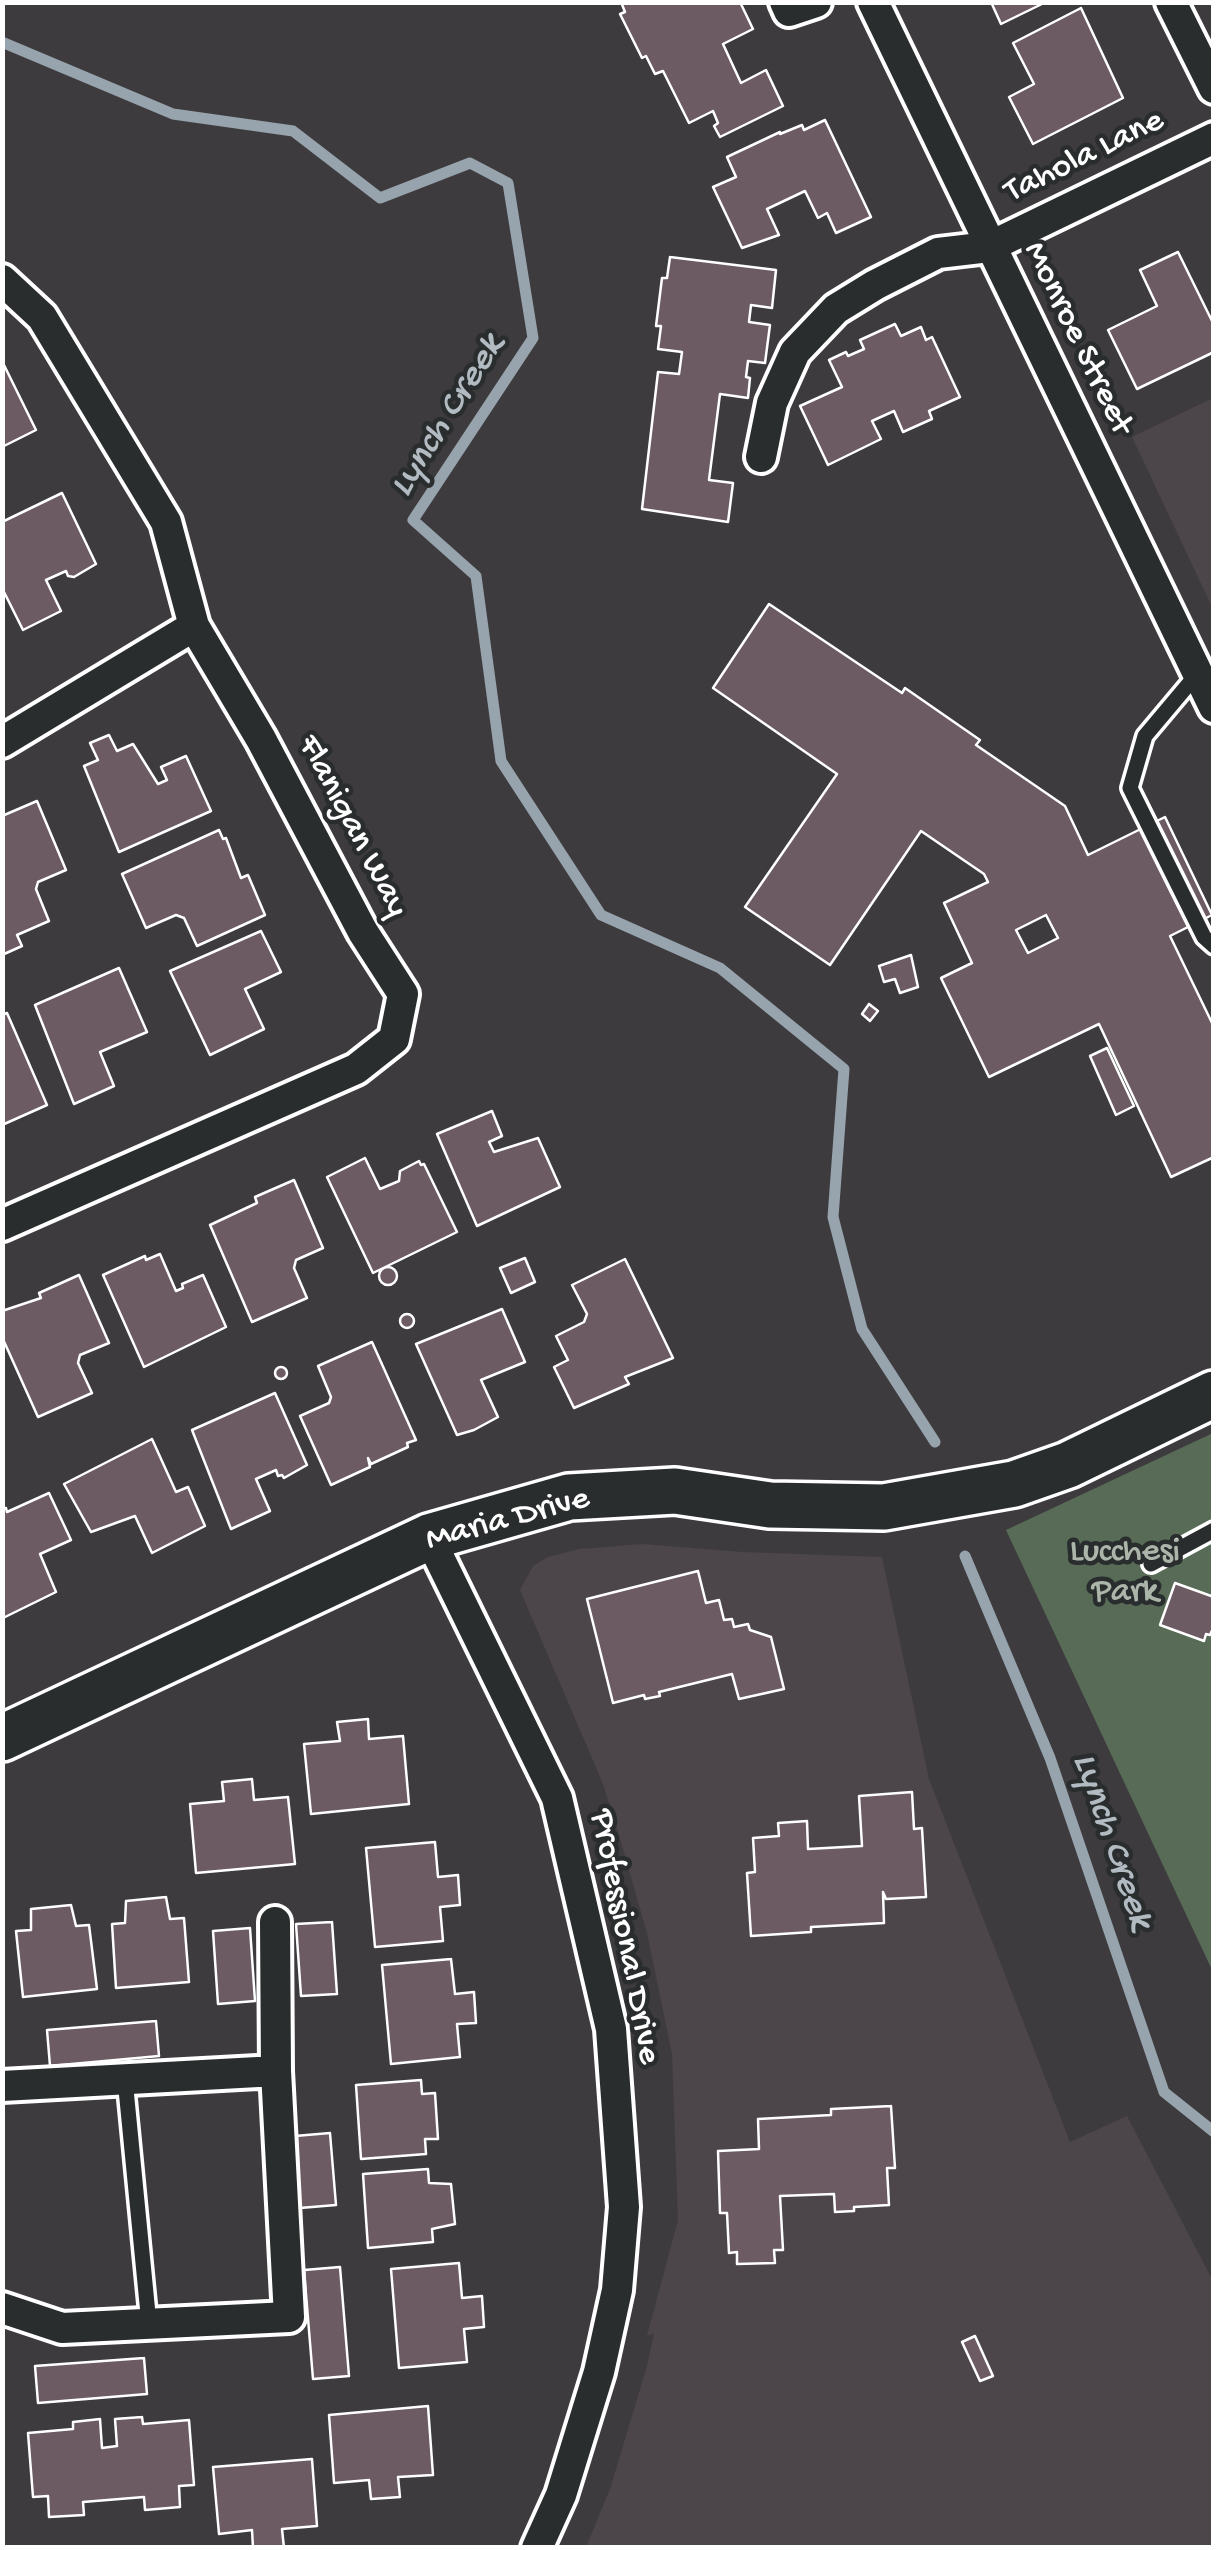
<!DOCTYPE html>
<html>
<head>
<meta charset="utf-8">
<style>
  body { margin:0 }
  #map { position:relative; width:1216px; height:2550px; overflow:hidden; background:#3e3b3e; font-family:"Gochi Hand",sans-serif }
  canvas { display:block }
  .frame { position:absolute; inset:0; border:5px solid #fff; pointer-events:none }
</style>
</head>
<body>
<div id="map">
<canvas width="1216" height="2550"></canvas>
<div class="frame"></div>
</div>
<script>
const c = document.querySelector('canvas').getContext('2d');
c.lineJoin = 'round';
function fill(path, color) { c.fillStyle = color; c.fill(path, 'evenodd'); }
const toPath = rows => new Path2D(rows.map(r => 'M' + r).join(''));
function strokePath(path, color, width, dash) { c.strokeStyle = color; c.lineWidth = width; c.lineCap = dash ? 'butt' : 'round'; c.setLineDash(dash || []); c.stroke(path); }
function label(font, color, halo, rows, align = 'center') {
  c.font = font + ' "Gochi Hand",sans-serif'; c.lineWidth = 9; c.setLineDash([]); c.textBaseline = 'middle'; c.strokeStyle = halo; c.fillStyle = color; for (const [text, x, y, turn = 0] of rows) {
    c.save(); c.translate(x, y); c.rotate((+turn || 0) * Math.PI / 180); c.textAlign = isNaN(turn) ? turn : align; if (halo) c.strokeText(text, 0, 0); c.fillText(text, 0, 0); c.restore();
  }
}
fill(toPath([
  [1213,398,1213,609,1132,437],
  [642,1544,743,1552,882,1557,929,1779,1070,2142,1127,2116,1213,2281,1213,2547,586,2547,610,2489,647,2366,654,2333,647,2336,678,2220,672,2054,647,1933,616,1825,603,1784,520,1590,533,1566,548,1557,579,1549]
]), '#4c4549');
fill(toPath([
  [1213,1433,1213,1972,1006,1530]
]), '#576b56');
strokePath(toPath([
  [2,42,173,114,293,131,380,198,470,163,508,183,533,338,413,520,476,576,501,761,601,915,720,968,844,1069,833,1217,862,1329,935,1442],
  [965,1556,1050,1758,1164,2092,1214,2132]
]), '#97a4ad', 11);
const building = toPath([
  [621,2,740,2,753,29,723,44,741,83,766,70,783,106,720,137,714,126,718,123,713,111,689,123,663,71,655,74,646,56,642,58,620,14,625,12,621,2],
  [991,2,1046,2,1001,24,991,2],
  [1081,8,1123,98,1033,144,1009,97,1034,84,1013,43,1081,8],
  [825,120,871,217,836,233,827,213,818,218,805,191,767,209,779,235,742,248,713,187,736,177,727,157,780,132,780,134,802,125,804,130,825,120],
  [1178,252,1214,325,1214,352,1137,389,1108,330,1157,306,1140,270,1178,252],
  [670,257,776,270,772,308,751,305,749,322,770,325,765,363,748,361,746,377,750,378,748,398,720,394,709,480,733,483,728,522,642,509,658,372,679,374,682,352,658,349,661,326,656,326,662,278,667,278,670,257],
  [895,324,901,336,921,327,926,340,932,337,960,397,929,411,932,419,903,432,894,411,872,421,881,439,828,465,800,406,842,387,829,360,846,352,848,356,864,349,860,340,895,324],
  [2,361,36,430,2,447,2,361],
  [62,493,96,564,74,577,68,576,66,571,46,580,61,611,23,630,2,588,2,522,62,493],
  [769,604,902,693,905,688,980,740,976,745,1065,806,1088,855,1165,817,1212,915,1170,936,1214,1027,1214,1157,1171,1177,1099,1024,989,1077,941,978,972,963,944,903,988,882,984,874,921,831,830,965,745,907,837,774,713,688,769,604],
  [1046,915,1058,938,1028,953,1016,930,1046,915],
  [109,735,117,751,133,744,158,784,167,780,161,767,186,756,211,811,119,852,84,766,98,760,90,743,109,735],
  [37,801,66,870,38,882,36,889,49,921,17,935,22,946,2,955,2,816,37,801],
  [219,830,223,839,226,838,241,878,248,875,265,915,197,946,184,918,176,915,146,928,122,874,219,830],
  [261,931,281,972,245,989,264,1029,210,1055,170,971,261,931],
  [911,955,918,987,900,993,895,979,884,982,879,966,911,955],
  [119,968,147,1032,100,1052,114,1086,74,1104,35,1005,119,968],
  [869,1004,878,1011,870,1021,862,1014,869,1004],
  [7,1013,47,1105,2,1125,2,1015,7,1013],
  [1107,1048,1134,1106,1116,1115,1090,1056,1107,1048],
  [492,1111,502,1136,489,1142,494,1152,538,1138,560,1187,477,1226,437,1134,492,1111],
  [365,1158,380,1189,399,1181,400,1171,419,1161,421,1165,424,1164,457,1232,373,1273,327,1177,365,1158],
  [294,1180,323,1248,296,1260,294,1268,307,1298,252,1322,210,1225,257,1203,255,1197,294,1180],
  [160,1254,176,1291,183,1288,182,1284,203,1275,226,1327,144,1367,103,1275,145,1256,146,1260,160,1254],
  [525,1258,535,1282,511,1293,500,1268,525,1258],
  [625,1259,673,1358,625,1377,629,1384,574,1408,554,1367,568,1360,556,1336,584,1322,587,1314,572,1285,625,1259],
  '379 1276a9 9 0 1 1 18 0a9 9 0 1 1-18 0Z',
  [79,1275,109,1343,80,1355,78,1363,92,1393,38,1417,2,1337,2,1311,41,1298,39,1293,79,1275],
  [502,1309,525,1362,481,1380,498,1417,474,1430,457,1435,416,1344,502,1309],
  '400 1321a7 7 0 1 1 14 0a7 7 0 1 1-14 0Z',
  [372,1342,416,1440,407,1443,408,1447,371,1464,368,1458,370,1467,331,1485,300,1416,329,1403,331,1397,318,1366,372,1342],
  '275 1373a6 6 0 1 1 12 0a6 6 0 1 1-12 0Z',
  [275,1393,307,1465,284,1478,282,1475,278,1476,276,1470,256,1479,270,1511,231,1529,192,1430,275,1393],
  [152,1439,176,1492,188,1487,205,1526,152,1553,135,1516,91,1532,64,1484,152,1439],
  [49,1493,71,1540,40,1554,56,1592,3,1618,2,1509,6,1508,7,1512,49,1493],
  [698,1571,706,1603,719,1600,724,1620,732,1619,734,1627,748,1624,750,1630,771,1637,784,1689,739,1699,732,1674,659,1692,660,1696,645,1699,644,1695,613,1703,587,1599,698,1571],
  [1175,1583,1214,1597,1214,1626,1210,1635,1206,1634,1204,1641,1160,1625,1175,1583],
  [368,1719,369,1739,403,1736,409,1804,311,1814,304,1744,340,1741,337,1722,368,1719],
  [252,1779,254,1800,288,1797,295,1864,196,1873,190,1804,224,1801,222,1782,252,1779],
  [912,1792,914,1829,922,1828,926,1897,886,1899,883,1892,884,1923,811,1927,811,1932,751,1936,747,1873,755,1872,753,1838,779,1836,778,1823,807,1821,808,1849,862,1846,859,1796,912,1792],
  [435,1842,438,1877,458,1875,460,1905,440,1907,443,1941,375,1947,366,1848,435,1842],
  [166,1897,170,1919,184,1918,189,1982,116,1988,112,1924,125,1923,126,1901,166,1897],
  [71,1905,76,1926,89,1925,97,1989,23,1997,16,1931,31,1930,31,1909,71,1905],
  [332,1922,337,1994,301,1996,296,1924,332,1922],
  [250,1928,255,2001,218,2004,213,1931,250,1928],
  [451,1959,455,1994,474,1992,476,2023,457,2024,460,2057,391,2064,382,1965,451,1959],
  [156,2021,159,2056,50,2066,47,2030,156,2021],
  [421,2080,422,2094,435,2093,438,2139,425,2139,426,2154,361,2159,356,2085,421,2080],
  [891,2106,895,2168,887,2168,889,2205,854,2207,854,2211,835,2212,834,2194,780,2196,783,2250,774,2250,775,2263,737,2264,737,2252,729,2253,727,2213,720,2213,718,2151,759,2149,758,2119,831,2115,831,2109,891,2106],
  [330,2133,336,2205,300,2208,295,2136,330,2133],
  [428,2169,429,2183,451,2184,455,2224,432,2229,433,2242,368,2248,363,2174,428,2169],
  [459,2263,462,2298,482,2296,484,2327,464,2329,467,2362,399,2368,391,2269,459,2263],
  [340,2267,349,2376,313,2379,304,2270,340,2267],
  [975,2336,993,2376,980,2381,962,2342,975,2336],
  [144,2358,147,2394,38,2403,35,2366,144,2358],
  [428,2406,433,2475,398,2477,400,2497,371,2499,369,2480,334,2483,329,2415,428,2406],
  [142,2417,143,2424,189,2420,194,2485,179,2486,180,2507,145,2510,144,2497,83,2502,84,2515,49,2517,48,2496,33,2497,28,2433,73,2429,73,2422,100,2419,102,2448,117,2446,115,2419,142,2417],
  [312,2459,317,2526,282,2529,284,2548,253,2548,252,2530,219,2534,213,2467,312,2459]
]);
fill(building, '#6c5b63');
strokePath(building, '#fff', 2.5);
const lane = toPath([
  [1198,673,1145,736,1130,788,1204,937,1214,946],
  [1151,1564,1214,1530],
  [125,2079,149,2324]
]);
const street = toPath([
  [785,2,789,11,816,2],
  [873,2,1214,707],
  [1171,2,1214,88],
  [2,280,42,317,166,522,194,626,261,739,363,932,403,994,394,1039,356,1069,2,1225],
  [761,457,772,403,795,352,836,309,875,285,938,253,989,247,1214,138],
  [2,742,194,626],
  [429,1537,557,1798,611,2029,624,2207,617,2290,599,2372,561,2495,537,2548],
  [2,2086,276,2071],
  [2,2308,62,2328,289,2317,276,2071,275,1922]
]);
const secondary = toPath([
  [2,1738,429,1537,569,1497,675,1491,770,1505,884,1507,1014,1484,1068,1465,1214,1394]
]);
strokePath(lane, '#fff', 22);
strokePath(street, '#fff', 38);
strokePath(secondary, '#fff', 52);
strokePath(lane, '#2a2d2e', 15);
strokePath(street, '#2a2d2e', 30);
strokePath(secondary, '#2a2d2e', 45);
label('35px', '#fff', '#2a2d2e', [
  ["Tahola Lane",1085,158,-26],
  ["Monroe Street",1076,339,64],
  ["Flanigan Way",351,827,62],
  ["Maria Drive",508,1521,-15],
  ["Professional Drive",623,1937,79]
]);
label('35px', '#abb5aa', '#2a2d2e', [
  ["Lucchesi",1125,1554],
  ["Park",1125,1594]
]);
label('italic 38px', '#b1bbc1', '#2a2d2e', [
  ["Lynch Creek",449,417,-58],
  ["Lynch Creek",1110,1842,71]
]);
</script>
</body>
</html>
